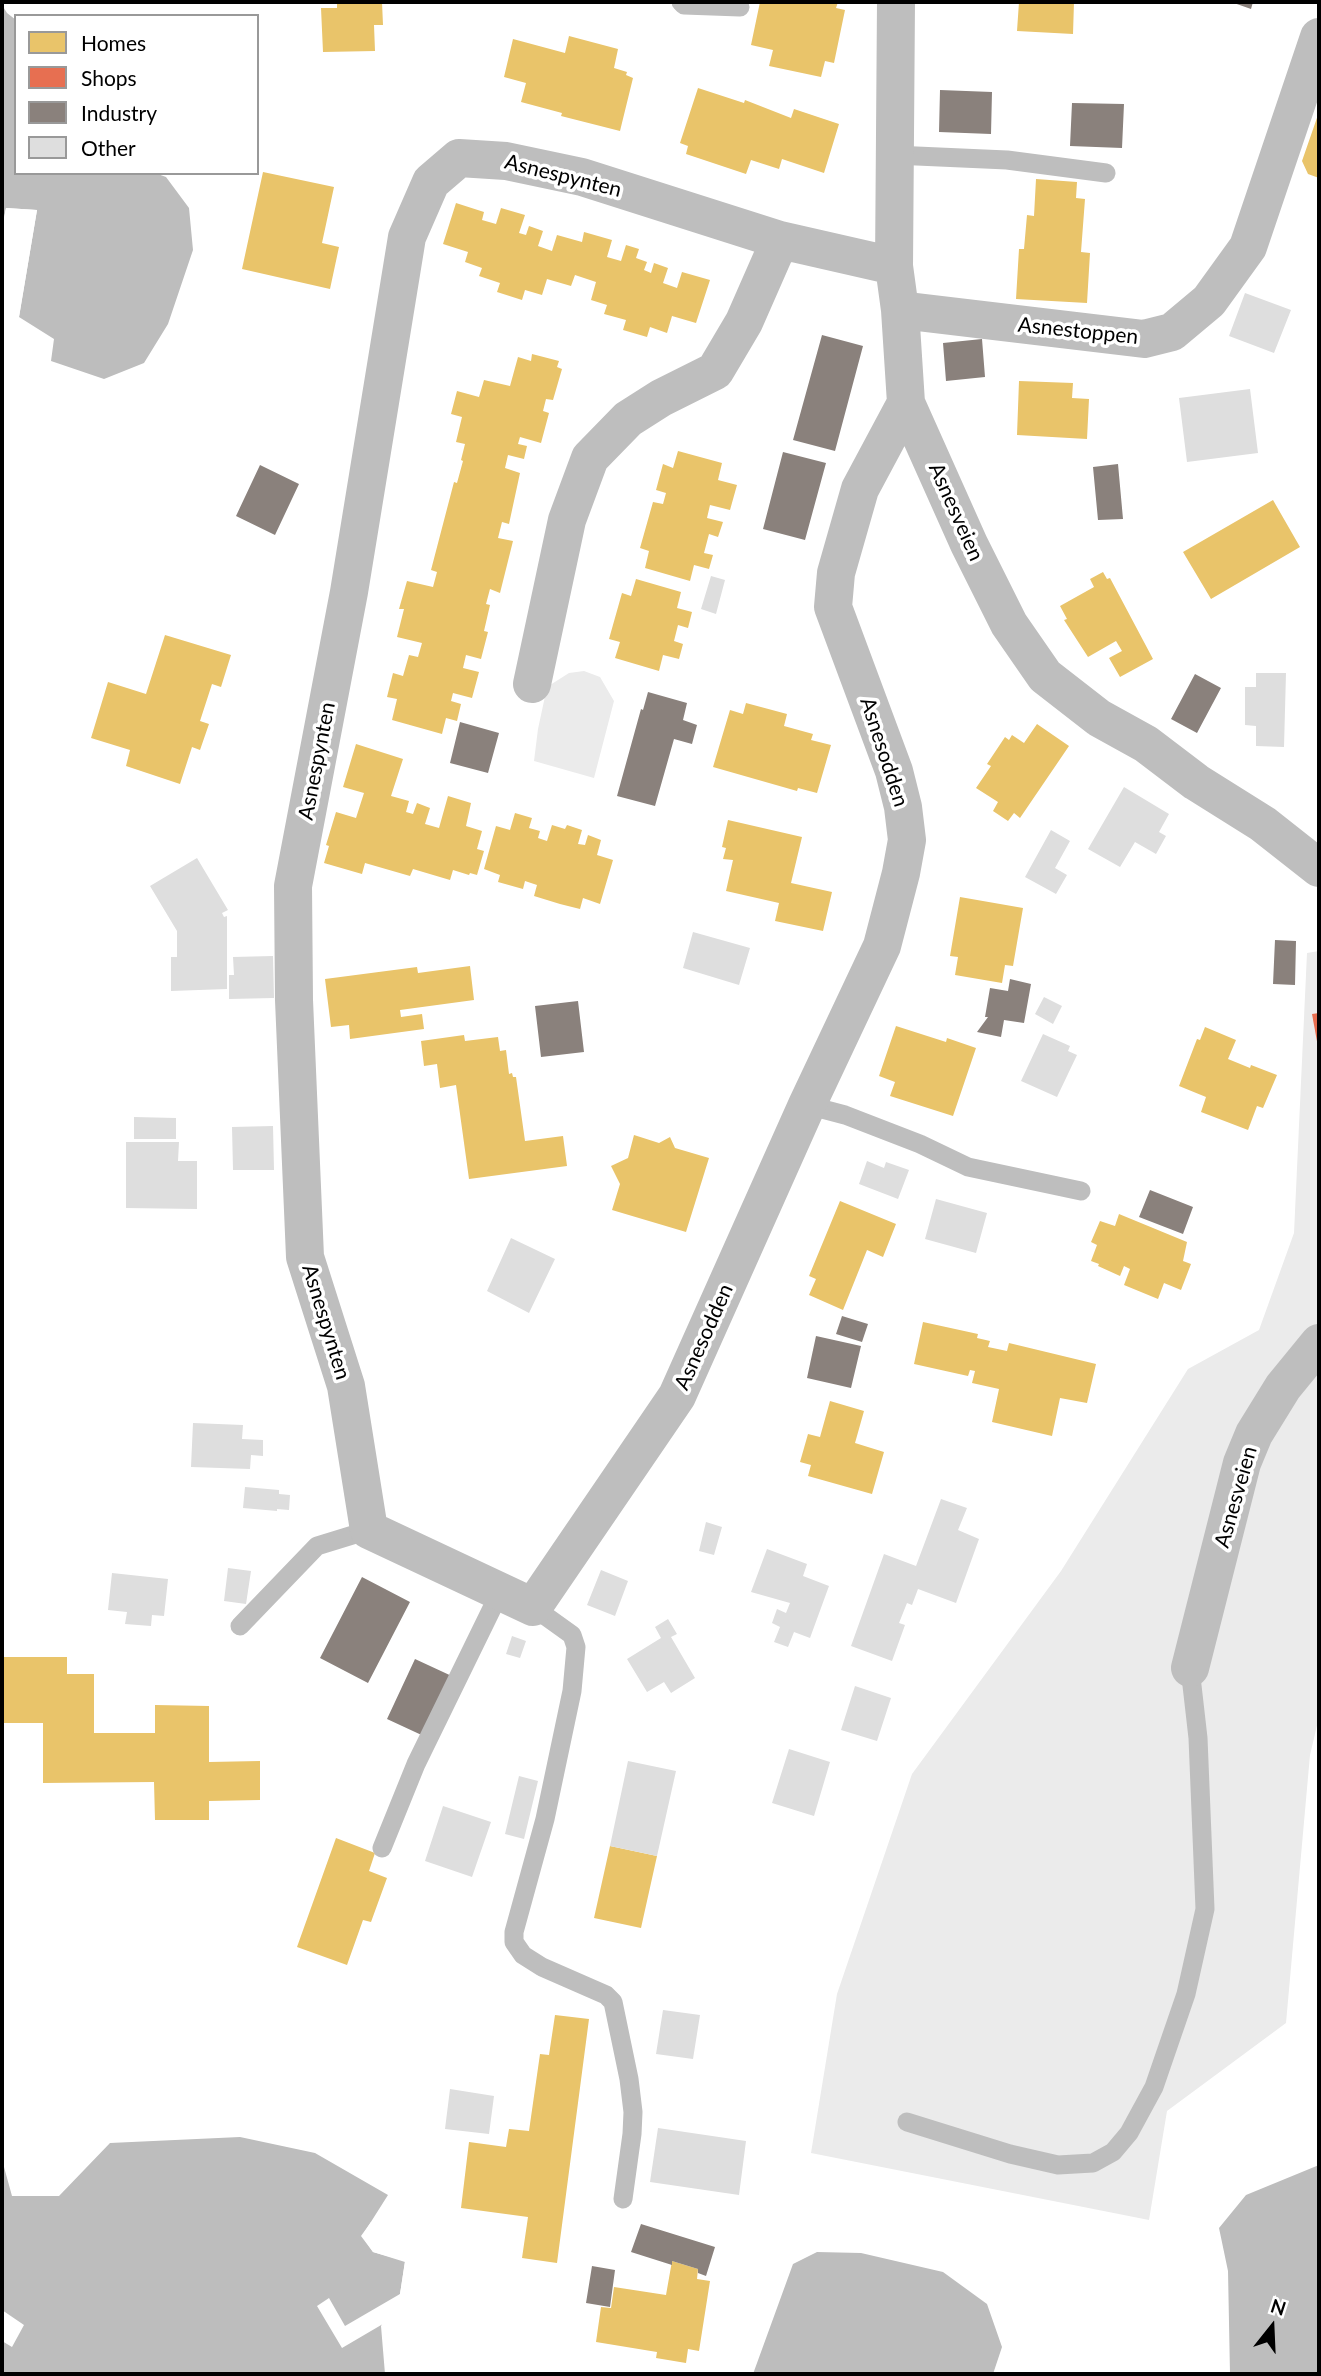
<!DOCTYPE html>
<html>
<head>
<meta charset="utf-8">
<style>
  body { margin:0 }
  #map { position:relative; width:1321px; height:2376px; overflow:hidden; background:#fff; font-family:Lato,sans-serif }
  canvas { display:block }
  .frame { position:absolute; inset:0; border:4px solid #000; pointer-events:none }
  .legend { position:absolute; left:14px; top:14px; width:245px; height:161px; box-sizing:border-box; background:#fff; border:2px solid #999; margin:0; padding:9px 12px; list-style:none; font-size:21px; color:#000 }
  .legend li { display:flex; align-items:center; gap:14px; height:35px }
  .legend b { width:35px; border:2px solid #999 }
  .north { position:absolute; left:1237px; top:2292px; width:70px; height:70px; -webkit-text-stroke:5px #fff; paint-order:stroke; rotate:18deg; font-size:19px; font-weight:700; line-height:28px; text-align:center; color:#000 }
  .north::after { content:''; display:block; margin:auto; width:24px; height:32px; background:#000; clip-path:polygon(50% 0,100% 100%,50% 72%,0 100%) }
</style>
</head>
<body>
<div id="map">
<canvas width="1321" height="2376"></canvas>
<div class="frame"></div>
<ul class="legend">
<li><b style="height:19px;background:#e9c46a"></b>Homes</li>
<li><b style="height:19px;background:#e76f51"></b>Shops</li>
<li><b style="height:19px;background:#8a817c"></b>Industry</li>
<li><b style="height:19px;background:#dedede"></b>Other</li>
</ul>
<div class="north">N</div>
</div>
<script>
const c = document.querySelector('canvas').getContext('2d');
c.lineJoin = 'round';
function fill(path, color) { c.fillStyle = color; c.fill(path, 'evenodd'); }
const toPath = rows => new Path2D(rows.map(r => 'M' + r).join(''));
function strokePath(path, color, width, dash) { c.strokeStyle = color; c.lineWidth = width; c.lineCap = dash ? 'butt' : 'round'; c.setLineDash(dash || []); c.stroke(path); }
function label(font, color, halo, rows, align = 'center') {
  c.font = font + ' Lato,sans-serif'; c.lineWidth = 7; c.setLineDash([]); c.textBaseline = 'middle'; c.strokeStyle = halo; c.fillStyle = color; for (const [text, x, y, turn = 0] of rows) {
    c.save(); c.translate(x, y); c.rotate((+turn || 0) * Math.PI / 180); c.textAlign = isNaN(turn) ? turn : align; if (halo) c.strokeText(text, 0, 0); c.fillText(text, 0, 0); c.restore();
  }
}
fill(toPath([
  [584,671,600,677,614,701,594,778,534,761,538,729,547,687,569,673],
  [1319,951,1319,1717,1310,1755,1286,2023,1167,2111,1149,2220,811,2153,837,1994,912,1774,1061,1571,1188,1369,1259,1330,1294,1233,1307,953]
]), '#ebebeb');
fill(toPath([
  [2,5,7,13,16,20,16,173,155,173,166,177,189,208,193,250,168,324,144,363,104,379,51,361,54,339,19,317,37,210,6,208,2,227],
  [240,2137,315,2153,388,2195,362,2236,373,2252,405,2261,400,2294,381,2326,385,2374,2,2374,2,2168,4,2167,12,2196,59,2196,110,2143],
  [1319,2165,1319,2374,1230,2374,1228,2271,1219,2228,1246,2195],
  [817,2252,861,2253,943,2272,987,2304,1002,2347,993,2374,753,2374,793,2264]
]), '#bdbdbd');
fill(toPath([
  [6,208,37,210,19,317,16,319,33,213,8,211,5,228,2,230],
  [371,2222,372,2226,366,2236,375,2249,409,2260,403,2295,388,2321,342,2348,317,2306,329,2298,345,2326,400,2294,405,2262,373,2252,361,2236],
  [2,2310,24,2325,12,2347,2,2341]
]), '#fff');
fill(toPath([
  [337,2,382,2,383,25,374,25,375,51,323,52,321,8,337,8],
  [760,2,838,2,836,8,845,10,834,63,825,61,821,77,769,66,773,50,751,45],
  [1019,2,1074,2,1073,34,1017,31],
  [569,36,618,49,614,68,627,72,626,75,633,78,620,131,561,116,562,113,521,102,526,83,504,77,513,39,565,53],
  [698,88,744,103,745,100,791,118,794,109,839,124,824,173,782,159,779,169,751,160,746,174,686,154,688,146,680,143],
  [1319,112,1319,178,1308,174,1302,161],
  [263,172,334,187,322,243,339,247,330,289,242,269],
  [1036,179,1077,182,1076,198,1085,199,1081,252,1090,253,1087,303,1016,299,1019,249,1024,249,1027,215,1034,216],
  [456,203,484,212,482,220,496,224,501,208,525,215,519,233,526,235,529,226,543,231,538,246,552,251,557,235,582,242,584,232,612,240,607,257,621,261,626,245,639,249,636,258,647,262,644,270,651,273,654,263,668,268,663,283,677,288,682,272,710,280,696,323,672,316,667,333,650,327,647,337,623,330,626,320,604,314,607,305,591,300,596,282,575,275,571,286,547,279,542,295,525,290,522,300,497,292,500,283,479,276,482,268,465,262,468,252,443,244],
  [532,354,559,361,557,367,562,369,553,400,546,399,543,411,549,413,541,443,520,437,518,444,527,446,524,459,508,455,505,468,520,473,509,524,502,522,498,538,513,541,500,593,490,589,486,604,490,605,484,631,488,632,481,659,466,655,463,668,479,672,472,698,453,693,451,701,461,704,457,721,446,718,442,734,392,720,397,699,387,697,393,673,403,676,409,655,418,657,422,643,397,637,404,609,399,609,407,581,433,587,437,572,431,570,454,482,457,483,463,461,461,460,465,444,456,442,462,417,451,414,457,391,479,397,484,380,510,386,518,357,531,361],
  [1019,381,1073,383,1072,398,1089,399,1087,439,1017,435],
  [678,451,722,463,718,480,737,485,730,510,710,505,707,518,723,522,718,537,709,534,704,553,713,555,709,569,694,565,690,581,645,568,649,551,640,548,653,502,663,504,666,493,656,490,663,464,673,468],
  [1273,500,1300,547,1211,599,1183,552],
  [1103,572,1107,579,1110,578,1153,659,1120,677,1109,658,1122,651,1116,641,1088,657,1064,620,1067,619,1060,606,1094,587,1090,579],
  [636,579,681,592,677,608,692,612,688,628,678,625,674,641,683,644,679,659,663,655,659,671,615,658,620,642,609,639,622,593,631,596],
  [165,635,231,655,221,687,212,684,200,721,209,724,200,750,192,747,180,784,126,766,130,750,91,738,108,682,146,694],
  [746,703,787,714,784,726,813,734,811,740,831,745,817,793,798,788,797,791,713,767,730,710,743,714],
  [1037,724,1069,746,1020,818,1014,813,1008,821,993,811,998,802,976,788,991,766,987,764,1005,737,1009,740,1012,735,1024,743],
  [356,744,403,759,391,796,409,801,406,812,413,814,417,803,430,808,425,824,439,828,448,796,471,803,466,826,482,831,477,849,484,851,477,875,470,873,469,875,453,870,450,880,413,869,410,876,365,863,362,874,324,863,329,846,326,845,336,812,356,818,364,793,343,787],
  [515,813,532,818,529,828,540,831,538,838,547,841,552,825,565,829,567,825,582,830,578,844,585,845,588,835,601,840,597,855,613,860,600,904,583,898,580,909,560,904,534,896,537,885,525,881,523,889,498,882,500,875,484,869,496,826,510,830],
  [728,820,802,837,791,883,832,892,823,931,775,921,779,903,726,891,733,860,723,859,726,848,722,847],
  [960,897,1023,908,1013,966,1005,965,1002,983,955,975,958,957,950,956],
  [470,966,474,1000,400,1010,401,1017,422,1014,424,1029,350,1039,349,1025,331,1027,325,979,417,967,418,973],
  [896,1026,946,1042,947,1038,976,1048,953,1116,890,1096,895,1082,879,1076],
  [1205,1027,1236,1040,1228,1059,1250,1068,1251,1065,1277,1075,1263,1108,1257,1106,1248,1130,1201,1112,1206,1097,1179,1086,1197,1039,1200,1040],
  [464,1035,465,1041,498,1037,500,1051,506,1050,509,1074,512,1073,513,1077,516,1077,525,1141,563,1136,567,1166,469,1179,456,1085,440,1088,437,1064,424,1066,421,1041],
  [634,1135,659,1143,670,1137,675,1148,709,1158,686,1232,612,1210,620,1184,611,1166,628,1158],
  [840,1201,896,1224,883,1257,867,1250,843,1310,809,1295,816,1279,809,1276],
  [1119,1214,1187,1242,1183,1261,1191,1264,1181,1290,1164,1283,1158,1299,1124,1285,1130,1269,1124,1266,1120,1276,1098,1266,1099,1264,1091,1261,1097,1245,1091,1242,1100,1221,1115,1226],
  [923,1322,978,1334,977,1338,990,1341,988,1347,1007,1351,1009,1343,1096,1364,1087,1403,1060,1398,1052,1436,992,1422,999,1389,972,1383,975,1371,970,1370,968,1376,914,1364],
  [830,1401,864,1411,855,1443,884,1452,872,1494,808,1476,811,1465,800,1462,808,1434,820,1437],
  [2,1657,67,1657,67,1674,94,1674,94,1733,155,1733,155,1705,209,1706,209,1762,260,1761,260,1800,209,1801,209,1820,155,1820,154,1782,43,1783,43,1723,2,1723],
  [336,1838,375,1853,369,1871,387,1878,371,1922,363,1920,347,1965,297,1947],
  [610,1846,657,1856,641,1928,594,1918],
  [555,2015,589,2019,557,2263,522,2258,528,2217,461,2208,469,2142,506,2147,509,2129,529,2131,540,2054,549,2055],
  [672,2261,698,2269,697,2279,710,2281,699,2351,688,2349,686,2363,656,2358,657,2352,596,2342,601,2307,611,2308,614,2287,666,2295]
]), '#e9c46a');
fill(toPath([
  [1319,1013,1319,1047,1318,1047,1312,1014]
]), '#e76f51');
fill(toPath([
  [1231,2,1253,2,1251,9],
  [940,90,992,92,991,134,939,132],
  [1072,103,1124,104,1122,148,1070,146],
  [822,335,863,346,835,451,793,440],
  [982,339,985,377,946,381,943,343],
  [783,452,826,463,805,540,763,529],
  [1118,464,1123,519,1098,520,1093,467],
  [260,465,299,484,275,535,236,516],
  [1195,674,1221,688,1197,733,1171,719],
  [648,692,687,703,683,720,697,725,692,744,674,739,655,806,617,796,641,709,643,710],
  [460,722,499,733,488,773,450,763],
  [1275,940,1296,941,1295,985,1273,984],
  [1010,979,1031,984,1024,1023,1004,1020,1001,1037,977,1032,988,1017,985,1017,990,988,1008,991],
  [578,1001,584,1052,541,1057,535,1006],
  [1150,1190,1193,1207,1183,1234,1139,1217],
  [842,1316,868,1324,862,1342,836,1334],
  [816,1336,861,1346,851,1388,807,1378],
  [362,1577,410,1602,368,1683,320,1658],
  [415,1659,456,1678,428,1738,387,1719],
  [641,2224,715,2247,706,2276,698,2273,698,2269,672,2261,672,2265,631,2252],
  [592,2266,615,2270,610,2307,586,2303]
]), '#8a817c');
fill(toPath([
  [1245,293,1291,310,1274,353,1229,336],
  [1250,389,1258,453,1187,462,1179,398],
  [711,576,725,580,716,614,701,609],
  [1256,673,1286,673,1284,747,1256,746,1256,726,1245,725,1245,687,1256,687],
  [1124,787,1169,814,1159,832,1166,836,1156,854,1135,842,1120,867,1088,849],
  [1051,830,1070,841,1055,868,1067,875,1056,894,1025,877],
  [197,858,228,910,222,913,224,917,227,916,227,989,171,991,171,957,177,957,177,931,150,886],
  [693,932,750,948,739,985,683,968],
  [273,956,274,998,229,999,229,975,234,975,233,957],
  [1044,997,1062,1006,1053,1024,1035,1014],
  [1043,1034,1070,1046,1068,1051,1077,1055,1057,1097,1021,1081],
  [134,1117,176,1118,176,1139,134,1139],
  [273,1126,274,1170,233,1170,232,1127],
  [126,1142,179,1142,178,1161,197,1161,197,1209,126,1208],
  [867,1161,884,1168,886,1162,909,1170,898,1199,859,1184],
  [936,1199,987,1213,976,1253,925,1239],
  [511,1238,555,1259,529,1313,487,1291],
  [193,1423,243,1425,242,1439,263,1440,263,1456,251,1455,250,1469,191,1467],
  [245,1487,279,1490,279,1494,290,1495,289,1510,277,1509,277,1511,243,1508],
  [941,1499,967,1508,958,1530,979,1539,956,1603,918,1589,912,1605,907,1603,899,1623,905,1625,892,1661,851,1646,884,1554,916,1566],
  [706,1522,722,1527,714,1555,699,1551],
  [767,1549,807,1564,803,1576,829,1586,810,1638,794,1632,788,1647,774,1642,780,1627,772,1623,777,1609,786,1613,790,1603,751,1592],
  [228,1568,251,1571,246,1604,224,1601],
  [601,1570,628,1581,615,1616,587,1605],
  [112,1573,168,1579,164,1616,152,1615,151,1626,125,1624,127,1612,108,1610],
  [668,1619,677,1634,671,1637,695,1678,671,1693,664,1682,647,1692,627,1659,661,1638,655,1627],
  [512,1636,526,1641,520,1658,506,1654],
  [855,1686,891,1698,877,1741,841,1730],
  [789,1749,830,1762,814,1816,772,1803],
  [628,1761,676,1771,657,1856,610,1846],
  [519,1776,538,1781,524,1839,505,1834],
  [443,1806,491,1822,472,1877,425,1861],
  [663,2010,700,2015,693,2059,656,2054],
  [450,2089,494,2096,489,2134,445,2129],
  [658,2128,746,2141,739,2195,650,2182]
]), '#dedede');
strokePath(toPath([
  [681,2,684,5,740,7],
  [894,155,1007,160,1106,173],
  [807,1105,845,1115,920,1144,968,1167,1081,1191],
  [533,1607,572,1635,576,1647,572,1691,545,1819,514,1932,514,1942,523,1955,542,1967,606,1995,613,2002,629,2079,633,2112,632,2134,623,2199],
  [240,1626,317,1546,369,1530],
  [382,1848,416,1764,500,1592],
  [907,2122,1010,2154,1058,2165,1093,2163,1113,2152,1129,2133,1154,2087,1186,1994,1205,1909,1198,1738,1190,1668]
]), '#bebebe', 19);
strokePath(toPath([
  [896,2,894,266,900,310,906,403,969,544,1009,624,1045,676,1099,718,1146,744,1196,782,1263,824,1319,868],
  [780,240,582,177,506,161,459,158,431,182,407,237,349,592,293,886,294,1000,305,1257,346,1386,369,1530,533,1607,677,1396,807,1105,882,946,901,873,907,840,903,807,894,771,833,607,836,573,860,489,906,403],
  [900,310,1144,339,1172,332,1209,301,1248,247,1319,37],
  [532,684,567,520,590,458,628,419,661,398,715,371,744,322,780,240,894,266],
  [1190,1668,1242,1463,1254,1434,1283,1387,1319,1343]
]), '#bebebe', 38);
label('21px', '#000', '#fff', [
  ["Asnespynten",563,176,14],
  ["Asnestoppen",1078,331,6],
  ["Asnesveien",956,512,66],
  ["Asnesodden",884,752,72],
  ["Asnespynten",317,761,-79],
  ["Asnespynten",326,1322,73],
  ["Asnesodden",704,1337,-66],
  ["Asnesveien",1236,1497,-74]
]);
</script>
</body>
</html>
